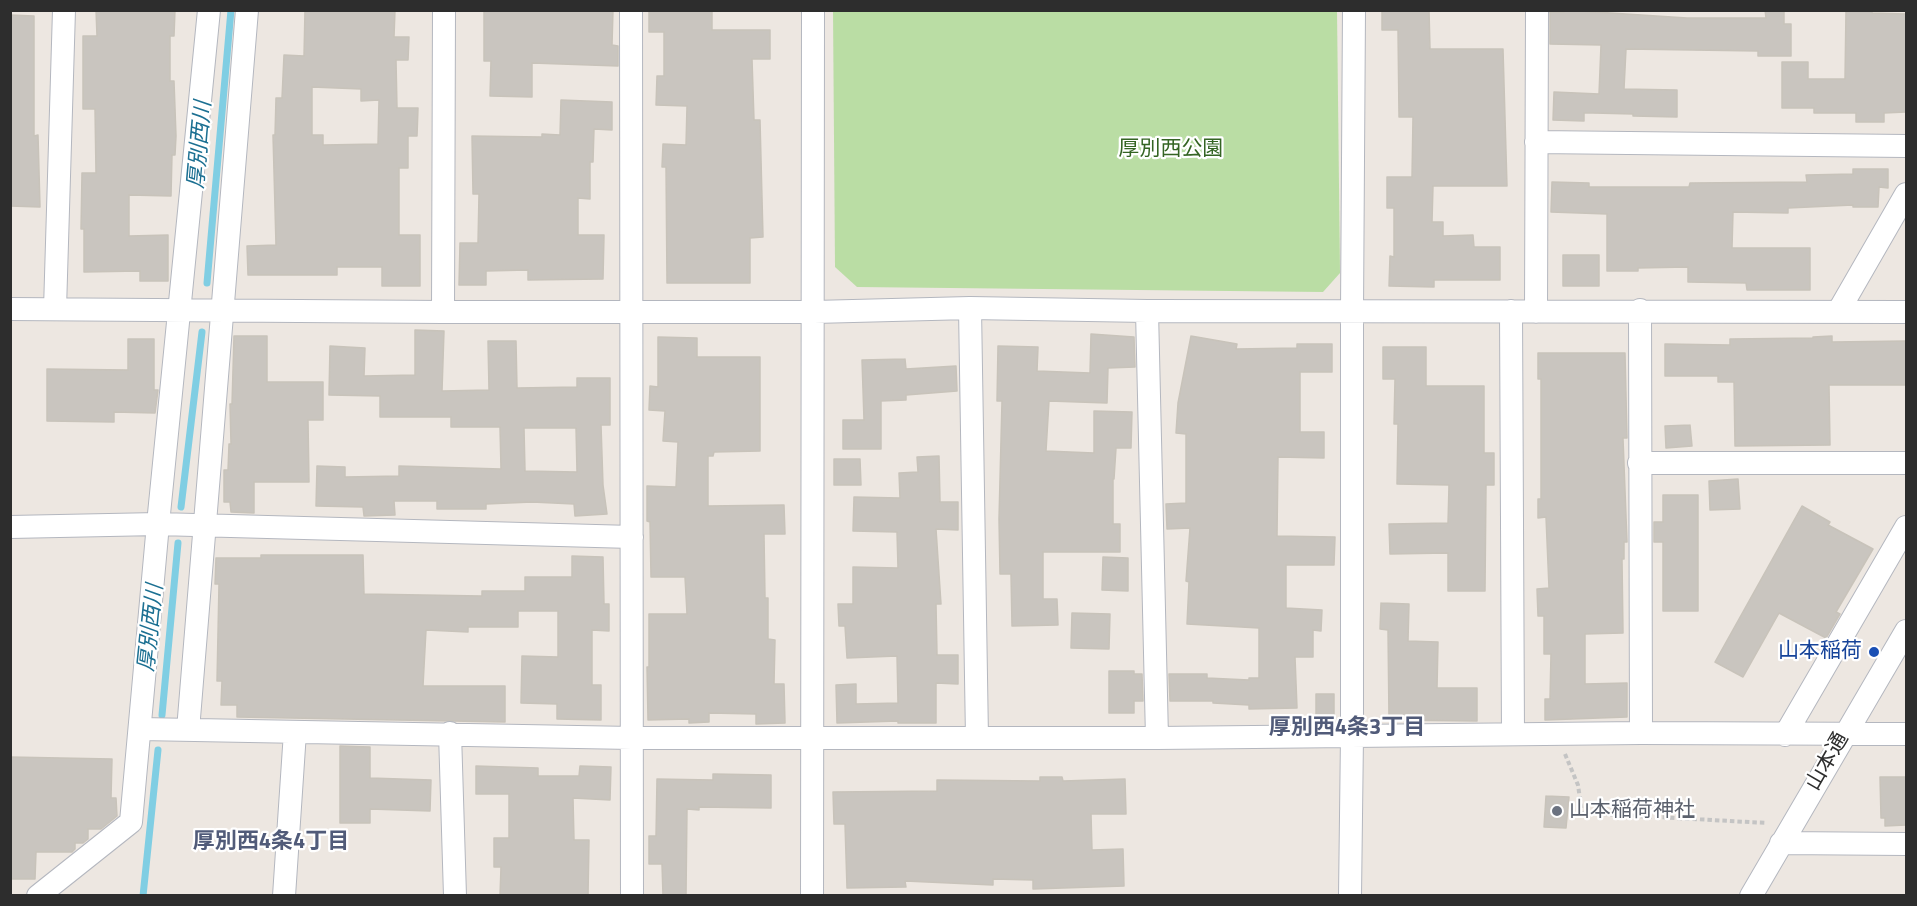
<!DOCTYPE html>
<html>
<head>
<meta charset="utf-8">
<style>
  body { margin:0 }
  #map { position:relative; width:1917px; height:906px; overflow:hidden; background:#ede7e1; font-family:"Titillium Web",sans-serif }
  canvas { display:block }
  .frame { position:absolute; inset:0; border:12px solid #2d2d2d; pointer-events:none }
</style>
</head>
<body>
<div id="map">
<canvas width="1917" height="906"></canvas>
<div class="frame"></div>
</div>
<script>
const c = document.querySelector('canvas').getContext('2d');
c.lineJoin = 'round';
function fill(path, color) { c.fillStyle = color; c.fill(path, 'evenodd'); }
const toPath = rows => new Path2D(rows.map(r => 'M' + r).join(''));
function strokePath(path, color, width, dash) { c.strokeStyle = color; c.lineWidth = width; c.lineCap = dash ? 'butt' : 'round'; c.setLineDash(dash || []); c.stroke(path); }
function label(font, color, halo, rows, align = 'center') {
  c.font = font + ' "Titillium Web","Noto Sans JP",sans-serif'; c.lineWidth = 4.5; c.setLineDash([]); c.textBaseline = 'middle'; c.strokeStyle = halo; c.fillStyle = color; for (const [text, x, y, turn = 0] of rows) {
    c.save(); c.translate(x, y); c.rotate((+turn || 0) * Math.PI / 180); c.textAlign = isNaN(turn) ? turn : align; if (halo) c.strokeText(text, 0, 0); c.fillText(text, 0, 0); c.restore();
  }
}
fill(toPath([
  [833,11,1337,11,1340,273,1323,292,857,287,835,267]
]), '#badda4');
strokePath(toPath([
  [207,283,231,10],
  [181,507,202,332],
  [162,715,178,543],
  [143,896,158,750]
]), '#80cee3', 7);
const building = toPath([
  [96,10,175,10,174,36,170,36,170,81,174,81,176,136,175,155,172,155,171,196,129,195,129,236,168,235,168,281,140,281,140,271,84,272,84,229,81,229,82,173,96,173,95,109,83,109,83,36,97,36,96,10],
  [305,10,395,10,394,37,409,37,408,60,396,60,397,108,418,108,417,136,408,136,408,168,399,168,399,235,420,235,420,286,382,286,382,267,337,267,337,275,248,275,247,246,276,245,273,135,275,135,276,98,282,98,284,55,304,56,305,10],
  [312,87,361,89,361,101,379,100,378,144,323,145,323,135,312,135,312,87],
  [484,10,613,10,612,45,618,46,618,66,532,63,532,97,490,96,491,61,484,61,484,10],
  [649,10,712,10,712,30,770,30,770,59,752,59,754,120,760,120,763,237,750,238,750,283,667,283,666,167,662,167,663,144,686,145,687,106,656,105,657,76,664,76,664,32,649,32,649,10],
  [1382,10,1429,10,1430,49,1503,49,1507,186,1433,186,1432,222,1443,222,1443,236,1473,235,1474,247,1500,247,1500,280,1434,280,1434,287,1389,286,1390,256,1394,257,1394,208,1387,208,1387,177,1412,177,1413,117,1399,117,1398,30,1382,30,1382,10],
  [1565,10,1687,18,1766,18,1765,10,1784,10,1784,24,1791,24,1791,56,1758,56,1758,51,1626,49,1624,89,1677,90,1677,117,1633,116,1633,114,1593,113,1584,113,1584,121,1553,120,1554,92,1599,94,1601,45,1550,44,1550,12,1564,12,1565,10],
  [1846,10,1872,10,1872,13,1906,14,1906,112,1884,113,1884,122,1856,122,1856,113,1814,113,1814,108,1782,108,1782,62,1808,62,1808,79,1845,79,1846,10],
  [10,15,34,16,34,136,38,135,40,207,10,206,10,15],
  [561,100,612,102,612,130,594,129,593,162,590,162,590,199,578,198,578,235,604,235,603,279,528,280,528,270,486,271,486,285,459,285,460,243,478,243,479,194,473,194,472,136,542,137,542,134,560,135,561,100],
  [1853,169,1888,169,1888,188,1879,187,1878,207,1853,207,1853,205,1788,208,1788,213,1733,212,1732,248,1810,248,1810,290,1747,290,1746,283,1688,282,1688,267,1638,268,1638,271,1607,271,1607,214,1551,212,1552,182,1589,183,1589,187,1689,187,1690,183,1807,182,1806,175,1853,174,1853,169],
  [1563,255,1599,255,1599,286,1563,286,1563,255],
  [415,330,444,331,442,391,489,390,488,341,516,341,517,388,577,387,577,378,610,378,610,425,601,425,603,485,607,514,575,516,574,504,532,502,486,504,486,509,437,509,437,501,394,501,395,515,364,516,363,507,316,506,317,466,345,467,345,477,399,476,399,466,501,469,500,427,451,427,451,417,380,417,380,396,329,395,330,346,365,348,364,376,415,375,415,330],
  [524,428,576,428,577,472,525,471,524,428],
  [1091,334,1134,337,1135,367,1108,368,1107,403,1049,401,1046,451,1094,453,1094,411,1132,412,1131,448,1116,448,1114,479,1113,479,1113,524,1120,524,1120,552,1043,552,1043,599,1057,599,1058,625,1012,626,1011,574,1000,574,999,519,1002,401,997,401,998,346,1038,347,1037,371,1090,373,1091,334],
  [234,336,267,336,267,382,323,382,323,420,308,420,309,482,254,482,254,513,231,512,230,502,224,502,224,470,228,470,229,444,231,444,230,404,232,404,234,336],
  [1191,336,1237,344,1236,349,1297,348,1297,344,1332,344,1332,372,1300,372,1300,432,1324,432,1324,458,1278,457,1277,536,1335,537,1334,565,1286,565,1286,608,1322,610,1321,631,1313,630,1313,657,1295,657,1297,708,1249,709,1249,705,1213,703,1213,701,1170,701,1169,674,1207,674,1207,678,1249,680,1249,678,1259,678,1259,628,1187,624,1189,582,1186,581,1190,528,1167,529,1166,504,1186,503,1186,434,1176,433,1178,403,1191,336],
  [1832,336,1832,342,1906,341,1906,385,1829,385,1830,445,1735,446,1734,382,1718,382,1718,376,1665,376,1665,344,1730,345,1730,339,1813,338,1813,337,1832,336],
  [658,337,697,338,697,357,760,357,760,451,714,452,713,456,708,456,708,506,784,505,785,534,764,534,765,598,768,598,768,639,775,640,774,684,784,684,785,723,756,724,756,714,709,713,709,722,689,723,689,719,648,720,647,667,649,667,649,614,687,614,685,577,651,577,650,522,647,521,647,486,676,487,678,442,663,441,665,411,649,410,650,386,658,387,658,337],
  [128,339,154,339,154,390,158,390,155,413,114,412,114,422,47,421,47,369,128,370,128,339],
  [1383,347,1426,347,1426,386,1484,386,1484,453,1494,453,1494,485,1486,485,1485,591,1448,591,1448,553,1390,554,1389,524,1448,523,1449,485,1397,484,1398,424,1394,424,1395,379,1383,379,1383,347],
  [1538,353,1625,353,1627,438,1623,438,1627,542,1624,542,1624,559,1622,559,1623,633,1585,634,1585,684,1627,683,1627,717,1545,720,1545,699,1550,699,1551,654,1544,654,1544,616,1538,616,1537,589,1549,588,1546,517,1538,518,1538,499,1541,499,1541,379,1538,379,1538,353],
  [905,359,906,369,956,366,957,391,906,395,906,400,881,401,881,449,843,449,843,420,864,420,862,360,905,359],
  [1690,425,1692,446,1666,448,1665,426,1690,425],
  [939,456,940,502,958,502,958,530,936,529,941,604,936,604,937,655,958,655,958,684,936,683,936,723,898,723,898,721,837,723,836,685,856,684,856,704,898,703,897,656,847,658,845,626,839,626,838,604,853,604,853,567,898,568,897,532,853,531,854,497,900,498,899,473,918,472,917,457,939,456],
  [834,459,860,459,861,485,834,485,834,459],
  [1738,479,1740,509,1710,510,1709,481,1738,479],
  [1663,495,1698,495,1698,611,1663,611,1663,542,1654,542,1654,522,1663,522,1663,495],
  [1802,506,1830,522,1828,525,1873,549,1836,612,1840,614,1826,638,1779,613,1743,677,1715,662,1802,506],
  [261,555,363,555,364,594,482,596,482,591,525,591,525,577,572,577,572,556,603,557,604,604,609,604,609,631,592,630,592,685,601,685,601,720,557,719,557,704,521,703,522,656,558,657,558,611,518,611,518,627,468,627,468,632,426,630,423,686,505,686,505,722,237,717,237,705,221,705,222,681,217,681,219,584,215,584,216,558,261,558,261,555],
  [1103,557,1128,558,1128,591,1102,590,1103,557],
  [1381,603,1409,604,1408,641,1438,642,1437,688,1477,688,1477,721,1389,720,1388,630,1380,629,1381,603],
  [1072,613,1110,614,1109,649,1071,648,1072,613],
  [1109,671,1134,671,1134,674,1142,674,1143,701,1134,701,1134,713,1109,713,1109,671],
  [1316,694,1334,694,1334,723,1316,723,1316,694],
  [340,746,370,747,370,778,431,780,430,811,370,809,370,823,340,823,340,746],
  [10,757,112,759,111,798,116,798,117,816,101,829,88,829,88,839,83,843,75,843,75,849,72,852,36,852,35,879,10,879,10,757],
  [476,766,538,768,538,776,579,776,580,766,611,767,610,800,573,798,574,840,589,840,588,896,500,896,501,867,494,867,494,838,509,838,509,794,476,794,476,766],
  [713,774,771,775,771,808,699,807,699,810,687,809,686,896,663,896,662,864,649,864,649,836,656,836,657,779,713,780,713,774],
  [1040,777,1062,777,1063,781,1125,779,1126,814,1091,814,1092,850,1123,849,1124,886,1033,889,1033,880,993,879,993,885,905,881,906,887,847,888,845,824,834,824,833,792,937,791,937,780,1040,781,1040,777],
  [1880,777,1906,777,1906,825,1885,826,1885,818,1881,818,1880,777],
  [1546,796,1569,797,1566,828,1544,827,1546,796]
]);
fill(building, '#c9c5bf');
strokePath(building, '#c8c3ba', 1.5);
const minor = toPath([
  [631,10,632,896],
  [1536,142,1906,146],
  [970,308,977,738],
  [10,309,443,312,814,312,970,308,1147,311,1906,312],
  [55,309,64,10],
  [1640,310,1641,733],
  [1147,311,1157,738],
  [1511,311,1513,734],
  [443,312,444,10],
  [1536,312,1537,10],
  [1838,312,1906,194],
  [1639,463,1906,463],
  [10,527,158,524,632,537],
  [140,729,632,738,1157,738,1641,733,1906,734],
  [188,730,247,10],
  [450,733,455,896],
  [1785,735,1906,527],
  [1781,843,1906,844],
  [38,896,131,822,158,524,209,10],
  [284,896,295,732],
  [812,896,813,10],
  [1350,896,1352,736,1352,310,1354,10],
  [1751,896,1906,631]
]);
strokePath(minor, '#b4b7bf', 24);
strokePath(toPath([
  [1565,754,1578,785,1582,813,1767,823]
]), '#c4c4c4', 4, [4.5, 3]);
strokePath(minor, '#fff', 22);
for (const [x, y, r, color] of [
  [1874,652,6,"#1a4fb4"],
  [1557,811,6,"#6b7280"]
]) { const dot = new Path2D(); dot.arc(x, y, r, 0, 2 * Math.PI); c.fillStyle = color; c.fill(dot); strokePath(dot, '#fff', 2); }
label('21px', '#346423', '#fff', [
  ["厚別西公園",1171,150]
]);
label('21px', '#164399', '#fff', [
  ["山本稲荷",1862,652]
], 'right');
label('21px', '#2d2d2d', '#fff', [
  ["山本通",1828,762,-60]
]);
label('21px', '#5b616d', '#fff', [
  ["山本稲荷神社",1569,811]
], 'left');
label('italic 22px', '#1c7092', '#fff', [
  ["厚別西川",201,145,-85],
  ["厚別西川",152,628,-84]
]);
label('bold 22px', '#515b79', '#fff', [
  ["厚別西4条3丁目",1347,729],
  ["厚別西4条4丁目",271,843]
]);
</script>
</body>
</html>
